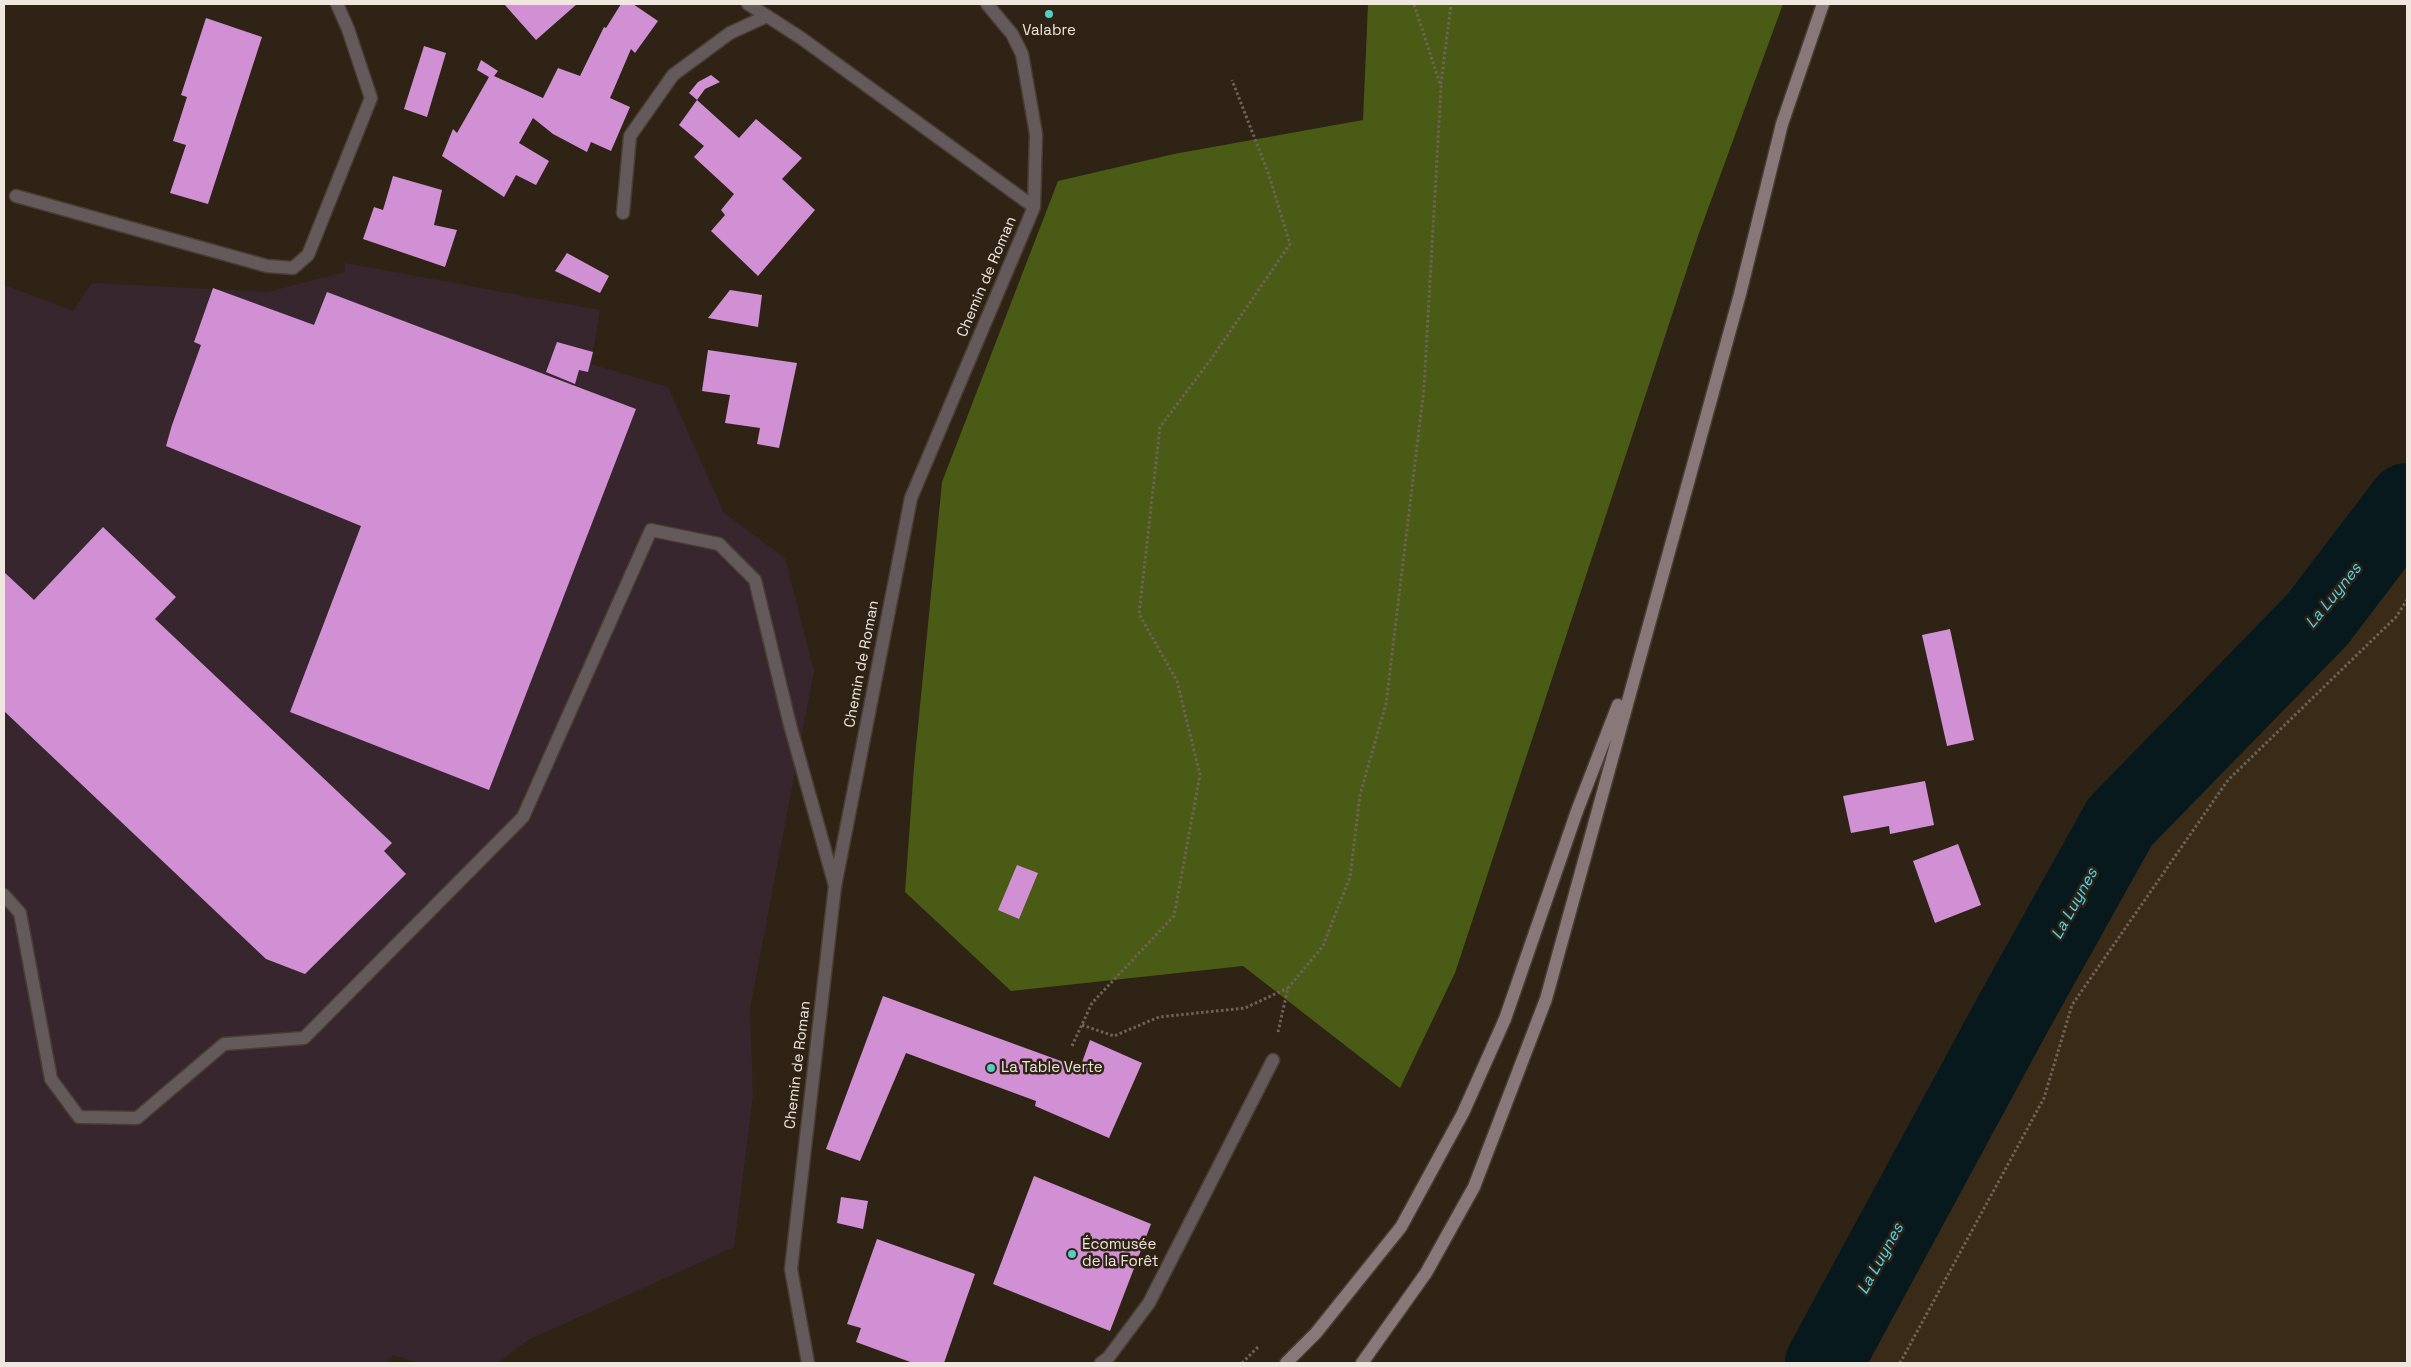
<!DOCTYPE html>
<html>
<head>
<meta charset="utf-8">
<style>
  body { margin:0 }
  #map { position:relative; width:2411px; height:1367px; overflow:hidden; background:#2e2315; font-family:"Space Grotesk",sans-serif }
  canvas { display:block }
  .frame { position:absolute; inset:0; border:5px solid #efe7de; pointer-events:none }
</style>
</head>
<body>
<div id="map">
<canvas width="2411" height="1367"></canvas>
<div class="frame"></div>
</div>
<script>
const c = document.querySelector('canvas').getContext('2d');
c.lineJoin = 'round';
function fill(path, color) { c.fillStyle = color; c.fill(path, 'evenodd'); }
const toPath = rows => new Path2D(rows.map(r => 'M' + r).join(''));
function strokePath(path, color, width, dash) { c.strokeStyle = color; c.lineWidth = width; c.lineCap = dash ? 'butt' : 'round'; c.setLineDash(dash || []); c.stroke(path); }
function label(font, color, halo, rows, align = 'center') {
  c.font = font + ' "Space Grotesk",sans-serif'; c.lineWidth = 5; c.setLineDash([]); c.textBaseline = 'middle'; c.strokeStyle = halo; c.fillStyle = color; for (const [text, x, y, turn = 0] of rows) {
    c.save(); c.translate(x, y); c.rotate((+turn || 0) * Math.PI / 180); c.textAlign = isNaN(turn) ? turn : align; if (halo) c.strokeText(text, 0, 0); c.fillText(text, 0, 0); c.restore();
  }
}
fill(toPath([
  [345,263,600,310,591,364,668,387,724,513,785,558,814,671,750,1009,753,1096,734,1247,528,1340,498,1363,419,1363,393,1355,388,1363,4,1363,4,285,73,311,92,283,267,292,345,272]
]), '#38262e');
fill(toPath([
  [2407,563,2407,1363,1861,1363,2151,823,2388,587]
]), '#3a2b18');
fill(toPath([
  [1368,4,1783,4,1698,236,1455,973,1400,1088,1243,966,1011,991,905,892,914,767,942,482,1058,181,1174,154,1363,120]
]), '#4a5b15');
strokePath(toPath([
  [1824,1363,2013,1014,2120,822,2317,620,2407,502]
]), '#08191d', 78);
fill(toPath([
  [504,4,577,4,536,40],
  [621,4,633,4,658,21,635,53,631,49,610,98,630,107,611,151,591,142,587,152,553,134,533,118,519,143,549,161,536,185,516,175,504,197,442,156,453,129,457,133,489,77,477,70,481,60,498,71,494,76,543,98,558,68,580,76,604,27,606,28],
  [206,18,262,37,208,204,170,193,186,145,173,141,187,97,181,95],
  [424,46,446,53,427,117,404,109],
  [711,75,720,82,705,89,697,100,689,93,698,82],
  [697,100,739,138,756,119,802,158,782,179,815,210,758,276,711,231,725,215,721,210,734,194,694,157,704,146,679,125],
  [393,176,442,190,434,225,457,230,445,267,363,239,374,207,383,210],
  [567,253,609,276,600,293,555,271],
  [213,288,314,325,327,292,636,409,489,790,290,712,361,526,166,446,172,425,201,345,194,342],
  [730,290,762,295,758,327,708,318],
  [557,342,593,352,588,372,579,370,575,384,546,372],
  [708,350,797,363,779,448,757,444,760,428,725,423,730,395,702,391],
  [103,527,176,597,155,619,392,843,384,851,406,874,305,974,266,959,4,711,4,572,34,600],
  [1950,629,1974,740,1947,746,1922,635],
  [1925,781,1934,825,1890,834,1889,826,1851,833,1843,796],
  [1958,844,1981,905,1935,923,1913,861],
  [1017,865,1038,873,1019,919,998,910],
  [883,996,1080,1068,1090,1040,1142,1063,1109,1138,1035,1106,1036,1101,906,1053,860,1161,826,1149],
  [1034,1176,1151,1224,1110,1331,993,1284],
  [841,1197,868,1201,863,1229,837,1223],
  [877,1239,975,1274,944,1363,913,1363,856,1342,861,1328,847,1324]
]), '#d190d4');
const lane = toPath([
  [748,4,767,16],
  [16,196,267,266,293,268,308,255,371,98,348,29,337,4],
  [4,895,20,913,51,1079,79,1117,137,1118,224,1044,304,1038,523,817,651,530,719,544,755,580,790,725,835,886],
  [1101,1363,1108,1358,1149,1303,1273,1060]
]);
const street = toPath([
  [623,213,630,136,673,75,730,33,767,16,801,38,1034,207],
  [808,1363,791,1269,835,886,911,498,1034,207,1036,134,1022,54,1012,34,987,4]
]);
const secondary = toPath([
  [1286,1363,1316,1333,1401,1227,1463,1113,1505,1019,1577,811,1618,705],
  [1362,1363,1426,1273,1474,1187,1546,999,1740,294,1782,124,1823,4]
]);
strokePath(lane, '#493e31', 15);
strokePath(street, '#493e31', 15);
strokePath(secondary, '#493e31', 15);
strokePath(toPath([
  [1441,84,1451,4],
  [1082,1025,1114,1036,1159,1017,1245,1008,1288,988],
  [1278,1032,1288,988,1323,946,1350,877,1360,795,1386,704,1424,388,1441,87,1414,4],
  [1072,1046,1092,1003,1174,916,1200,775,1177,681,1139,614,1160,427,1214,355,1290,244,1269,175,1232,80],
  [1242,1363,1259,1346],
  [1900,1363,2044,1098,2072,1005,2228,780,2396,617,2407,600]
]), '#6d6357', 3, [2.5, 2.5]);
strokePath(lane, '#645a5b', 12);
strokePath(street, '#645a5b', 12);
strokePath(secondary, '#887879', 12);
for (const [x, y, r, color] of [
  [1049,14,5,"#56cec4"],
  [991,1068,5,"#56cec4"],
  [1072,1254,5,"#56cec4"]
]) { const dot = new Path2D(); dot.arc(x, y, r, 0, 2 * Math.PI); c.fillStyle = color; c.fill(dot); strokePath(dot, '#2e2315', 2); }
label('15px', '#efe7de', '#2e2315', [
  ["Valabre",1049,31,"center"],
  ["La Table Verte",1001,1068],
  ["Écomusée",1082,1245],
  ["de la Forêt",1082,1262]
], 'left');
label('15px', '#efe7de', '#2e2315', [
  ["Chemin de Roman",987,277,-67],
  ["Chemin de Roman",862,664,-79],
  ["Chemin de Roman",798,1065,-83]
]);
label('italic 16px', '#50d4ef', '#2e2315', [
  ["La Luynes",2334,596,-51],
  ["La Luynes",2075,904,-61],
  ["La Luynes",1881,1259,-61]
]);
</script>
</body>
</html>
